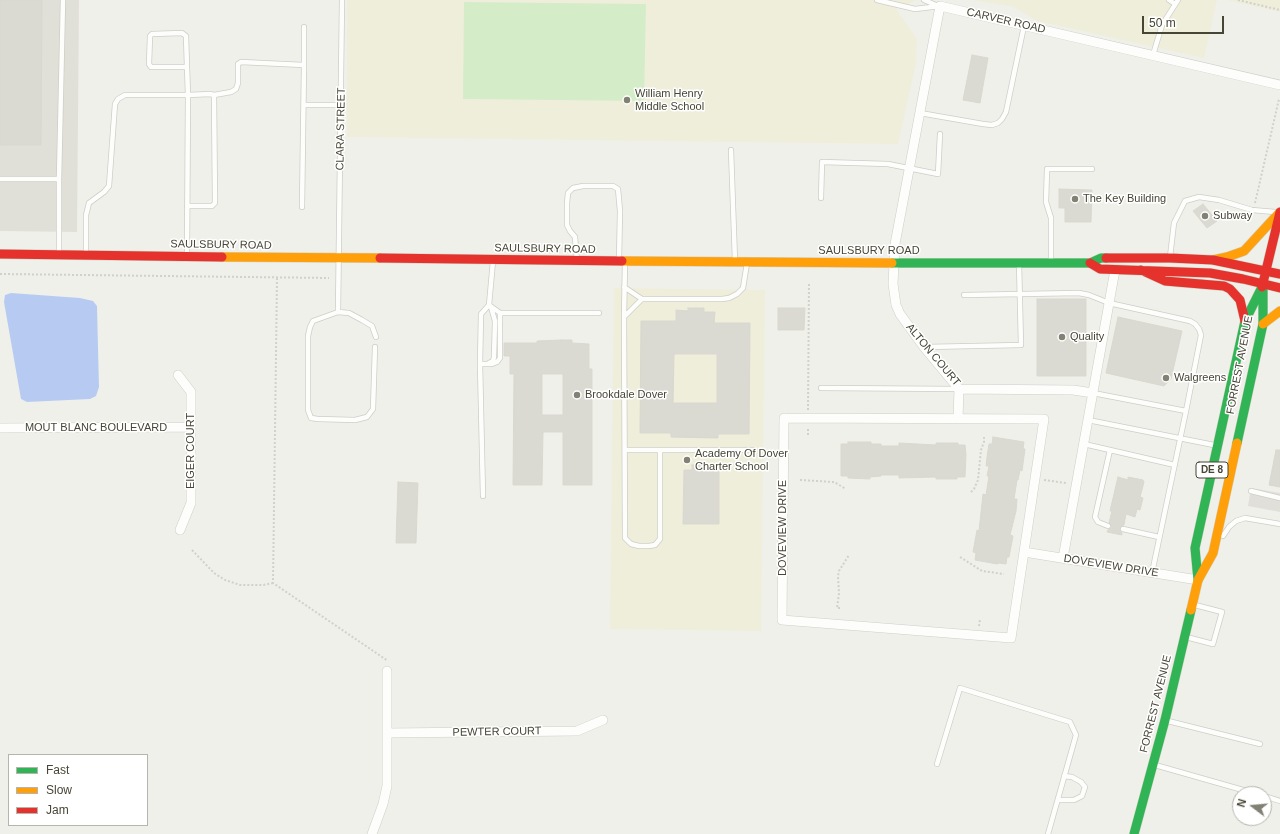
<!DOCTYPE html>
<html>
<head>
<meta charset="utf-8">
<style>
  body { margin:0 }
  #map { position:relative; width:1280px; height:834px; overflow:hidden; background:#f0f0ea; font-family:Arial,sans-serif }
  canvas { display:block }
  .legend { position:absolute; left:8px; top:754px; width:140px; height:72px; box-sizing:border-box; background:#fff; border:1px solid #b5b5ae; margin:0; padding:5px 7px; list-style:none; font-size:12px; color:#474535 }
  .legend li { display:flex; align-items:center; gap:8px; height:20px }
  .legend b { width:20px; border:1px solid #b5b5ae }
  .north { position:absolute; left:1232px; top:786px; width:40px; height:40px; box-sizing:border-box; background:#fff; border:1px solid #b5b5ae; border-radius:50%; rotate:286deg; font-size:11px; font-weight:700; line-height:16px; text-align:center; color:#474535 }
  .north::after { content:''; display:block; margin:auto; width:14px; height:18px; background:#828174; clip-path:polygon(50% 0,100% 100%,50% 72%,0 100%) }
  .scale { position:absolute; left:1142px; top:16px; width:82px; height:18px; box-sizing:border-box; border:2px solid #474535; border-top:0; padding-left:5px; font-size:12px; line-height:14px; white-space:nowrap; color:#474535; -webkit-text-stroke:3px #fff; paint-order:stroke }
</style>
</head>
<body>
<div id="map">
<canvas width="1280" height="834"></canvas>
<ul class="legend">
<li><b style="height:5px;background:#30b455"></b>Fast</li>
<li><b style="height:5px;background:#ff9f0a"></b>Slow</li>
<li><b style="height:5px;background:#e5322d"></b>Jam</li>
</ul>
<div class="north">N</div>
<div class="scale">50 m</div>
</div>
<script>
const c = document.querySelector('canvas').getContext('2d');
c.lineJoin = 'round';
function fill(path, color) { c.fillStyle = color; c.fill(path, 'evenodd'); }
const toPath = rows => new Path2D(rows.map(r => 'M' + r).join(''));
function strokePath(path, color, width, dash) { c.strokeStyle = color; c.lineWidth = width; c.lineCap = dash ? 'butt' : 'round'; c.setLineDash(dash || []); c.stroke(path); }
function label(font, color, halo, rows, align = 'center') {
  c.font = font + ' Arial,sans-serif'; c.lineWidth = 3; c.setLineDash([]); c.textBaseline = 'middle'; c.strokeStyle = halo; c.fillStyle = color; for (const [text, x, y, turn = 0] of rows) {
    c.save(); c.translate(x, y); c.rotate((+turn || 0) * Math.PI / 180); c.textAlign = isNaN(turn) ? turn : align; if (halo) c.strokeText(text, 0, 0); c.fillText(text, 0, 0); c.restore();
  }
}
fill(toPath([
  [0,0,79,0,77,232,0,231]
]), '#e0dfd8');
fill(toPath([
  [347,0,917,0,896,9,917,39,916,63,898,144,347,137],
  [973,0,1217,0,1204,58,1037,21,1014,7],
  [1227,0,1280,0,1280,12],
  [614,288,765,290,761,631,610,629]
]), '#efeedb');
fill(toPath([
  [464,2,646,4,644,101,463,99]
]), '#d4edc8');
fill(toPath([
  [1251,488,1280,493,1280,512,1248,506]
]), '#e0dfd9');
fill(toPath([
  [11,293,80,298,93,301,97,306,99,387,96,396,90,399,27,402,21,399,4,302,5,295]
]), '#b7cbf2');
const building = toPath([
  [0,0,42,0,41,145,0,145,0,0],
  [972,55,988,58,980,103,963,100,972,55],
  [1059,189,1092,190,1091,222,1065,222,1065,208,1059,208,1059,189],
  [1203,204,1217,221,1207,228,1193,211,1203,204],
  [1037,299,1086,299,1086,376,1037,376,1037,299],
  [688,308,704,308,704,312,715,312,714,323,750,323,749,434,718,434,718,438,671,437,671,433,640,433,641,321,676,321,676,310,688,311,688,308],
  [674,354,717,354,717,403,673,403,674,354],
  [778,308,805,308,804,330,778,330,778,308],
  [1118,317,1182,331,1171,379,1164,386,1106,373,1118,317],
  [561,340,572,340,572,343,589,344,589,369,592,369,592,485,563,485,563,432,543,432,542,485,513,485,514,374,510,374,510,356,504,356,504,343,537,343,537,341,561,340],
  [542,374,563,374,563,415,542,415,542,374],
  [993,437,1024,442,1023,449,1025,449,1022,471,1020,470,1018,480,1017,480,1014,499,1017,499,1016,511,1010,535,1013,536,1009,557,1007,557,1006,564,999,563,997,564,975,560,976,553,973,552,977,530,979,531,983,494,986,495,989,476,987,476,989,466,986,466,987,457,989,444,992,444,993,437],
  [848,442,871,442,871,444,881,444,881,446,899,446,899,443,936,445,936,443,958,443,958,445,965,445,966,455,965,477,957,477,957,479,936,479,936,477,899,478,899,475,881,475,881,476,870,477,870,479,848,478,848,476,841,476,841,444,848,444,848,442],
  [1276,450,1280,450,1280,487,1269,485,1276,450],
  [692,465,706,465,706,469,719,469,719,524,683,524,684,470,692,470,692,465],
  [1118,477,1128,480,1128,477,1143,480,1144,482,1140,497,1143,498,1140,510,1137,509,1135,517,1126,514,1124,525,1121,526,1119,529,1122,533,1122,535,1107,532,1108,530,1112,527,1109,523,1112,511,1110,511,1118,477],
  [398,482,418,483,416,543,396,543,398,482]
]);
fill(building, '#dad9d2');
strokePath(building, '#d9d8cf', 1);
const lane = toPath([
  [342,0,338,312,313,321,310,327,308,336,308,410,311,418,318,419,355,420,367,417,373,409,375,347],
  [877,0,915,9,940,6],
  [924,0,938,6],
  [1169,0,1175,4],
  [1153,55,1162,25,1178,0],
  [304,65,304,27],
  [214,95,231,92,236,89,238,83,238,64,241,62,304,65,302,207],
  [304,105,341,105],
  [920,113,983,124,992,125,998,123,1002,119,1006,112,1024,26],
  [731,150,735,261],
  [0,179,59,179],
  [821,198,822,162,888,164,938,174,940,134],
  [59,255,59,179,63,0],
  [86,255,86,215,89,203,104,192,109,186,115,104,118,99,125,95,188,95,210,94,214,95,215,203,212,206,187,206],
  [187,255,188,95,187,67,186,36,182,33,152,34,150,36,149,64,151,67,187,67],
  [1170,257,1174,223,1185,201,1199,197,1219,200,1252,210,1275,212],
  [577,261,575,237,570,231,567,225,567,203,568,193,573,188,583,186,613,186,618,189,620,211,619,260],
  [625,261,624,317,642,299],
  [1051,262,1051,218,1046,202,1047,169,1092,169],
  [624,287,642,299,722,299,729,298,737,294,743,288,747,263],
  [964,295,1079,293,1089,295,1109,303,1190,321,1195,324,1199,329,1201,335,1186,411,1093,393],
  [338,312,349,313,362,320,372,326,376,337],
  [500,313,599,313],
  [624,317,625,538,631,544,639,546,649,546,655,545,660,539,660,450],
  [925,347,1021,345,1019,263],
  [489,363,493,361,494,357,495,321,491,307],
  [480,364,492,364,497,362,500,358,500,313,489,305],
  [821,388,959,389],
  [1088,420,1214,445],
  [1084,444,1175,465],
  [625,450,753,450],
  [1251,491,1280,498],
  [483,496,480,364,481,314,489,305,493,261],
  [1108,526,1098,522,1095,517,1110,450],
  [1123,529,1159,537],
  [1223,536,1229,527,1236,521,1245,518,1280,524],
  [1152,573,1186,411],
  [1186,637,1213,644,1222,612,1195,605],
  [1168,721,1260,744],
  [937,764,960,688,1070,722,1076,735,1048,834],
  [1155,765,1257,794],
  [1264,796,1280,801],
  [1058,800,1074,800,1082,796,1085,787,1081,782,1072,777,1064,776]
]);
const street = toPath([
  [178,375,191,392,191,503,180,530],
  [1093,393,1073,390,959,389,924,347,900,314,896,305,893,284,895,244,940,6,1280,85],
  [784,418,1044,419,1011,638,782,620,784,418],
  [958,419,959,389],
  [0,428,191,427],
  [1024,552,1198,580],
  [1063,558,1115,270],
  [388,733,577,731,603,720],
  [372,834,383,804,387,786,387,671]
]);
const fast = toPath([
  [892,263,1090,263,1101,258,1106,258],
  [1237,443,1263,324,1263,285],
  [1198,580,1195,548,1245,321,1262,287],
  [1134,834,1165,720,1191,610]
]);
const slow = toPath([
  [222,257,380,258],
  [1213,260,1227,257,1244,251,1279,213],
  [622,261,892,263],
  [1263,324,1280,311],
  [1191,610,1198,580,1213,553,1237,443]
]);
const jam = toPath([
  [0,254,222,257],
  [380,258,622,261],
  [1106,258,1170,258,1213,260,1280,274],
  [1090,263,1100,269,1210,273,1243,279,1280,288],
  [1141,270,1165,281,1224,286,1230,289,1240,300,1245,321],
  [1262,287,1280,212]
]);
strokePath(lane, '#cecec7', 6);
strokePath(street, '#cecec7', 10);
strokePath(fast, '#d1d1c2', 10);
strokePath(slow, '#d1d1c2', 10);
strokePath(jam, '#d1d1c2', 10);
strokePath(toPath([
  [1238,0,1280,10],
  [1255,203,1279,99],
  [0,274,329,278],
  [277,278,273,583,388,661],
  [808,410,809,283],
  [808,435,808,428],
  [800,480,834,482,846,489],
  [1044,480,1066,483],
  [971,492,974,489,978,480,981,450,984,442,984,437],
  [192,550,214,573,225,580,240,585,263,585,273,583],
  [960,557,982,571,1004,574],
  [840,608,837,608,839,593,838,576,839,571,849,555],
  [979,626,980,619]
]), '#d1d1ca', 2, [2, 2]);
strokePath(lane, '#fdfdfc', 4.5);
strokePath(street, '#fdfdfc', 9);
strokePath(fast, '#30b455', 9);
strokePath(slow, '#ff9f0a', 9);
strokePath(jam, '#e5322d', 9);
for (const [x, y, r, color] of [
  [627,100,4,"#828174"],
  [1075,199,4,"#828174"],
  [1205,216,4,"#828174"],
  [1062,337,4,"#828174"],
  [1166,378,4,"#828174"],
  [577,395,4,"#828174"],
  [687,460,4,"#828174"]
]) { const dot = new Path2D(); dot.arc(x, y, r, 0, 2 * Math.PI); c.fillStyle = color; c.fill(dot); strokePath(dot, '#fff', 1.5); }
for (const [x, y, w] of [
  [1212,470,32]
]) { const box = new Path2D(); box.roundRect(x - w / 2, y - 8, w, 16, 3); c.fillStyle = '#fff'; c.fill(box); strokePath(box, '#474535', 1); }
label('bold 10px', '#474535', null, [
  ["DE 8",1212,470]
]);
label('11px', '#474535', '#fff', [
  ["CARVER ROAD",1006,21,13],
  ["CLARA STREET",341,129,-89],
  ["SAULSBURY ROAD",221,245,1],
  ["SAULSBURY ROAD",545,249,1],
  ["SAULSBURY ROAD",869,251],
  ["ALTON COURT",933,355,50],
  ["FORREST AVENUE",1240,365,-79],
  ["MOUT BLANC BOULEVARD",96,428],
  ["EIGER COURT",191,451,-90],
  ["DOVEVIEW DRIVE",783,528,-90],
  ["DOVEVIEW DRIVE",1111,566,9],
  ["FORREST AVENUE",1156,704,-76],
  ["PEWTER COURT",497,732,-1]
]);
label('11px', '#474535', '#fff', [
  ["William Henry",635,94],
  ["Middle School",635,107],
  ["The Key Building",1083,199],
  ["Subway",1213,216],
  ["Quality",1070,337],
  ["Walgreens",1174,378],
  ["Brookdale Dover",585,395],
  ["Academy Of Dover",695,454],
  ["Charter School",695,467]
], 'left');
</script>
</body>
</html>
